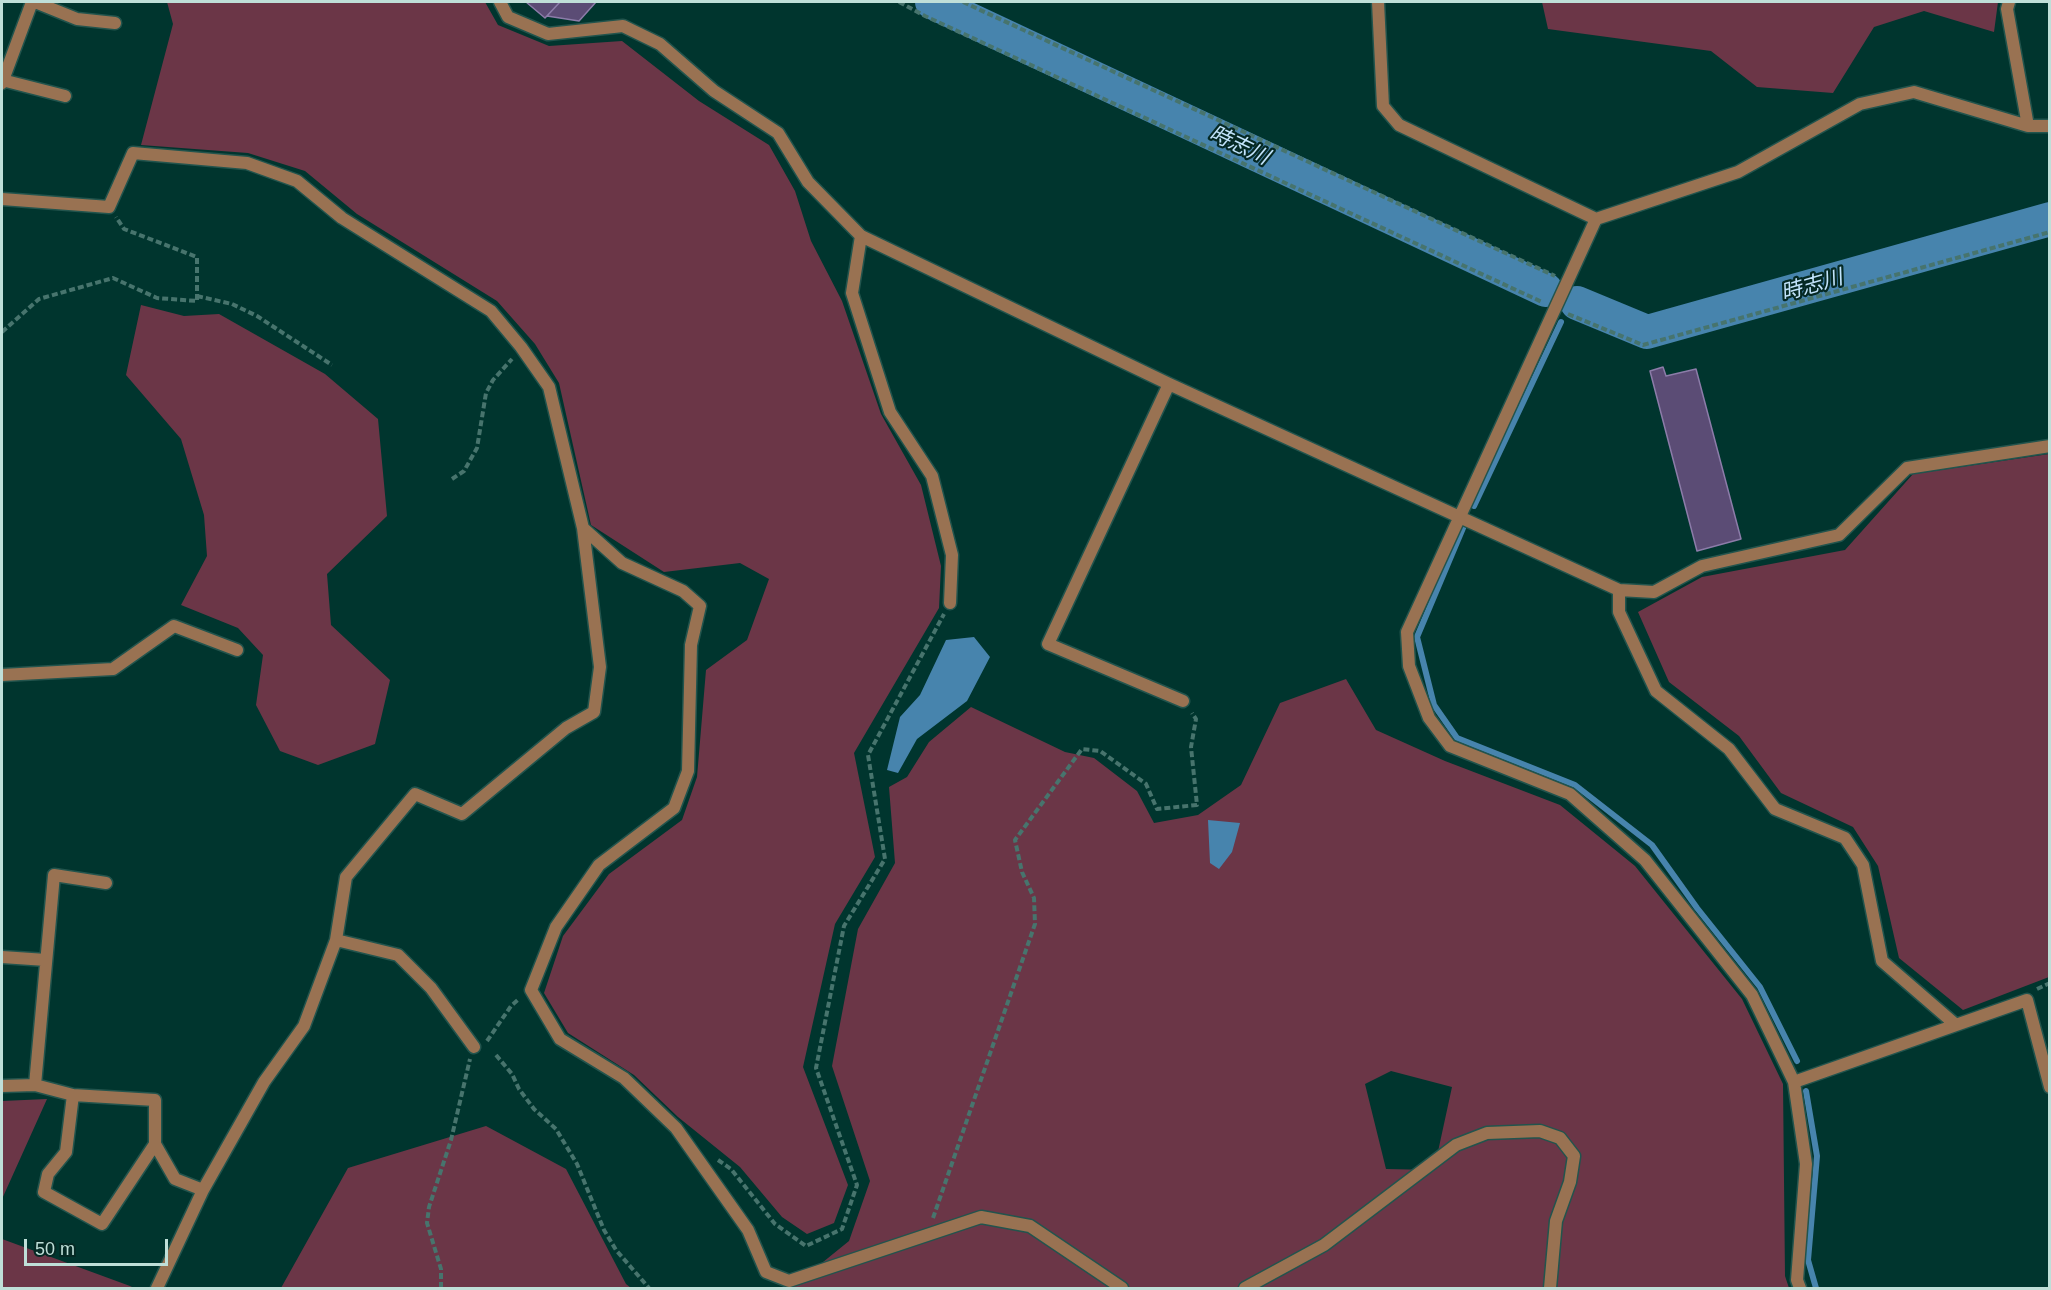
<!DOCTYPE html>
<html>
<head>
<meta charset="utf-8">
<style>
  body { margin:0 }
  #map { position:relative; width:2051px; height:1290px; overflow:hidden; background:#00352e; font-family:Arial,sans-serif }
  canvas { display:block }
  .frame { position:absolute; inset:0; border:3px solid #bfdfd8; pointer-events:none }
  .scale { position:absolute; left:24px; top:1239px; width:144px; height:27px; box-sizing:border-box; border:3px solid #bfdfd8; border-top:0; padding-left:8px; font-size:18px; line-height:21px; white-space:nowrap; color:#bfdfd8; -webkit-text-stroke:4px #052924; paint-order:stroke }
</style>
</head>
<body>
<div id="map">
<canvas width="2051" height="1290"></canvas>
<div class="frame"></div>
<div class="scale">50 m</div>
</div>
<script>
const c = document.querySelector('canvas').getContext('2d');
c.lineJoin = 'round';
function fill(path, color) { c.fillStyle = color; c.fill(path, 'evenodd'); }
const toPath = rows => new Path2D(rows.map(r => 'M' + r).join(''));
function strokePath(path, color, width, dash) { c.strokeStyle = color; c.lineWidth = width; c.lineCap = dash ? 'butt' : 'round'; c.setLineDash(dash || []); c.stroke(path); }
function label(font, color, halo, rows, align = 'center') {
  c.font = font + ' Arial,"Noto Sans JP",sans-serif'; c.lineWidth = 4.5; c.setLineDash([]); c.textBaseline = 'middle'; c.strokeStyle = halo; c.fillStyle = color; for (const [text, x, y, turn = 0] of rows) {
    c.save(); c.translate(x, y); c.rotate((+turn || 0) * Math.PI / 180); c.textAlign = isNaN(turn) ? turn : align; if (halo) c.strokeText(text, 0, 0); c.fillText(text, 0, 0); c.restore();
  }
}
fill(toPath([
  [167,2,485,2,498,25,549,46,622,41,699,101,769,145,795,191,811,241,842,301,881,414,921,485,941,566,939,608,854,753,875,857,835,924,803,1067,848,1185,834,1223,807,1234,782,1217,740,1167,678,1117,634,1075,568,1033,544,993,563,936,609,874,682,820,697,777,706,670,747,640,769,579,740,563,664,572,591,525,559,383,535,344,497,301,357,214,305,171,248,153,141,145,173,24],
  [1542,2,1998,2,1994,32,1924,11,1874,27,1833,93,1757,87,1711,51,1548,29],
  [141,305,184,316,219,314,325,374,378,419,387,516,327,574,331,625,390,680,375,744,318,765,280,751,256,705,263,655,238,628,181,605,207,556,204,515,181,439,126,375],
  [2049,454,2049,977,1963,1010,1899,958,1878,866,1853,827,1781,793,1739,736,1669,682,1638,612,1702,577,1845,550,1913,474],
  [1346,679,1376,730,1445,761,1560,805,1635,866,1742,999,1783,1084,1785,1276,1789,1288,791,1288,849,1241,870,1181,832,1066,858,929,895,863,889,787,907,777,929,742,971,707,1065,752,1094,758,1137,791,1154,823,1198,815,1241,785,1280,703],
  [1391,1071,1452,1087,1434,1170,1386,1169,1365,1084],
  [47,1099,2,1199,2,1101],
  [486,1126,566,1169,626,1284,631,1288,281,1288,348,1168],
  [2,1239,130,1286,134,1288,2,1288]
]), '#6b3647');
fill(toPath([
  [974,637,990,657,967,701,917,739,898,773,887,770,900,717,920,695,946,640],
  [1208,820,1240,823,1232,852,1219,869,1210,863]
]), '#4784ad');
strokePath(toPath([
  [1474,506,1561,322],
  [1463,528,1417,637,1434,705,1457,738,1575,785,1652,845,1697,908,1760,987,1797,1061],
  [1806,1091,1817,1156,1808,1260,1816,1288]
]), '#4784ad', 6);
strokePath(toPath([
  [932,2,1546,290],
  [1577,303,1647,332,2050,219]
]), '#4784ad', 34);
const building = toPath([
  [526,2,560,2,545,18,526,2],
  [560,2,596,2,579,21,547,16,560,2],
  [1663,367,1666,376,1696,369,1741,539,1697,551,1650,371,1663,367]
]);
fill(building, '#5b4c75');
strokePath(building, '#8c7ca9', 1.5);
const street = toPath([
  [35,2,77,19,115,23],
  [500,2,508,17,548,34,623,26,660,44,714,91,778,133,808,182,861,236,1169,384,1619,590,1654,592,1702,566,1839,535,1907,468,2050,446],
  [1378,2,1383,106,1399,125,1596,219,1738,172,1860,104,1914,92,2028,126,2050,126],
  [2009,2,2007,9,2028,126],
  [2,80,65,96],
  [2,83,32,2],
  [2,199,109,207,133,153,247,163,297,181,342,218,491,311,521,347,549,387,583,528,600,667,594,712,566,728,462,814,415,794,346,877,336,940,304,1026,264,1082,203,1190,157,1288],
  [1596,219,1407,632,1409,666,1429,718,1450,746,1570,794,1645,860,1752,995,1794,1082,1806,1164,1797,1280,1800,1288],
  [861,236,852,293,890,412,932,476,952,555,950,603],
  [1169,384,1048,644,1183,701],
  [583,528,622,563,683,591,700,606,691,645,688,771,674,808,599,865,556,927,531,990,560,1039,624,1078,676,1128,748,1230,766,1272,789,1281,981,1217,1030,1226,1122,1288],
  [1619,590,1619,612,1656,691,1729,749,1775,809,1845,838,1863,865,1882,961,1956,1025],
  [2,675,113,669,174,626,237,650],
  [336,940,398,955,431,988,474,1047],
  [2,957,46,960],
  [1794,1082,2027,1000,2050,1087],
  [35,1085,54,875,106,883],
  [2,1086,35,1085,73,1095,155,1100,155,1144,175,1179,203,1190],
  [73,1095,66,1152,48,1174,44,1192,102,1224,155,1144],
  [1245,1288,1324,1245,1456,1145,1487,1133,1540,1131,1560,1138,1574,1156,1570,1182,1556,1221,1550,1288]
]);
strokePath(street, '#22544d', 15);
strokePath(toPath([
  [899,2,925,16,1542,302],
  [963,2,1555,276],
  [197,296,232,304,257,316,332,365],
  [1568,314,1643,345,2050,232],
  [2,332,39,299,113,278,157,298,197,301,197,257,124,229,116,217],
  [452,479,464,471,477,448,486,393,493,380,512,359],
  [2037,989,2050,983],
  [487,1041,511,1006,519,999],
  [496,1055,512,1074,519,1089,534,1109,556,1129,577,1164,604,1230,616,1250,649,1288],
  [718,1160,731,1169,775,1224,806,1246,842,1229,857,1185,816,1068,844,926,885,859,868,755,944,614],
  [933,1218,1035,924,1034,898,1022,872,1015,840,1082,749,1100,751,1146,784,1157,809,1197,805,1191,747,1196,719,1192,713],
  [441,1288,441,1269,427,1223,429,1207,451,1140,470,1059]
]), '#47746d', 4, [6, 3]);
strokePath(street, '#997252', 12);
label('italic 21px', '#c3e4fc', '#052924', [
  ["時志川",1239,146,25],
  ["時志川",1812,286,-16]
]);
</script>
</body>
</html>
